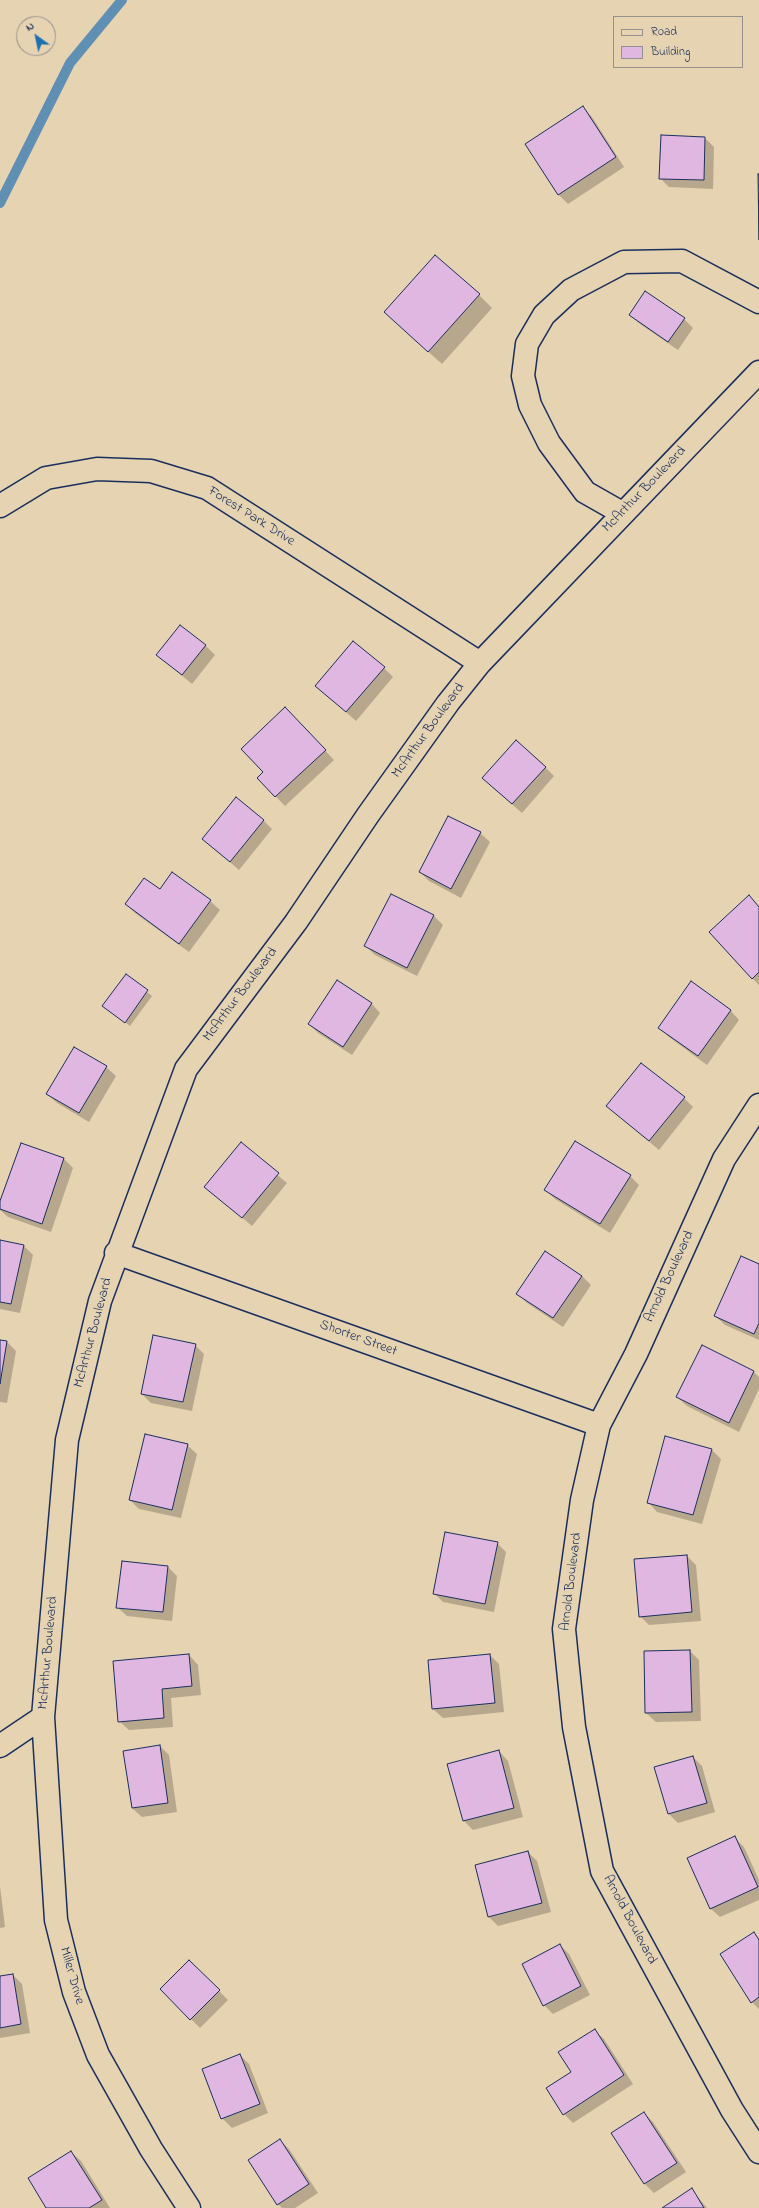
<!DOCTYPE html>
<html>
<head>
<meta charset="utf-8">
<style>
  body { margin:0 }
  #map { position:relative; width:759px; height:2208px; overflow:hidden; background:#e5d3b1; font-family:"Indie Flower",sans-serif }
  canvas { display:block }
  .legend { position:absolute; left:613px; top:16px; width:130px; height:52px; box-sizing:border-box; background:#e5d3b1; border:1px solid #949190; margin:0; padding:5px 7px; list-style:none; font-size:12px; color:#1b2f5e }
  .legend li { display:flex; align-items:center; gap:8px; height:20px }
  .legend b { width:20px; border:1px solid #949190 }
  .north { position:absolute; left:16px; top:16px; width:40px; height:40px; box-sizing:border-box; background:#e5d3b1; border:1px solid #949190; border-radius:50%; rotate:327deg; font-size:11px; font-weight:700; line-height:16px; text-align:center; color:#1b2f5e }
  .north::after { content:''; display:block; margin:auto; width:14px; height:18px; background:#1f6fb2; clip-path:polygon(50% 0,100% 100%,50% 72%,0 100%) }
</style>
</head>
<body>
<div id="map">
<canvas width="759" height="2208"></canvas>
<ul class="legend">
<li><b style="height:5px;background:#e5d3b1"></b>Road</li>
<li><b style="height:11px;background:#dfb7e0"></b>Building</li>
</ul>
<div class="north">N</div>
</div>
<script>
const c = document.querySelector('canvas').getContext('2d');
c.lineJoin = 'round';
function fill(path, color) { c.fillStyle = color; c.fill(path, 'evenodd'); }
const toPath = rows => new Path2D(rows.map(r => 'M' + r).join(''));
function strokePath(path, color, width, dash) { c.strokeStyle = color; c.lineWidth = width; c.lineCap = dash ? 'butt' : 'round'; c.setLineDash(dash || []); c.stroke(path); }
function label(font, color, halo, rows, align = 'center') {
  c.font = font + ' "Indie Flower",sans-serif'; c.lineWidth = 4; c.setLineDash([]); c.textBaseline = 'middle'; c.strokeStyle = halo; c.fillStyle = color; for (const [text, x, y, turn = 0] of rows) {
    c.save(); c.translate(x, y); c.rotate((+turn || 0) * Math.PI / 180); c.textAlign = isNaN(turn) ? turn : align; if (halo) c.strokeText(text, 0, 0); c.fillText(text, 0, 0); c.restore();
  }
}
fill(toPath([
  [583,108,592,117,624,167,568,204,558,194],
  [662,136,705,138,714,147,713,189,669,187,660,178],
  [479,295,492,308,442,364,398,325],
  [630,315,684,319,693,328,678,350,640,324],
  [205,645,215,655,192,684,157,655],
  [384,668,393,677,356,721,316,686],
  [294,718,334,760,285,806,258,778,265,772],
  [545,767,554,776,522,813,492,787],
  [263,820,272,829,239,870,203,839],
  [480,833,490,842,461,898,429,881,420,872],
  [173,873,210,901,220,910,189,952,135,913,126,904,160,891],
  [392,895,434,916,443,925,417,976,375,955,366,946],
  [759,907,759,985,752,978],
  [126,975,152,996,130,1026,104,1006],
  [371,1003,380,1013,352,1055,318,1033,309,1024],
  [730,1010,739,1020,707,1065,669,1037,659,1028],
  [74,1048,106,1067,116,1076,89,1122,57,1103,47,1094],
  [684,1098,693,1107,659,1150,607,1106],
  [22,1144,64,1159,73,1168,51,1232,8,1217,0,1210,0,1204],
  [241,1144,287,1183,252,1226,206,1187],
  [630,1176,639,1185,610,1233,555,1199,545,1190],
  [0,1241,24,1246,33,1255,20,1313,0,1309],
  [759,1265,759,1340,725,1325,715,1316],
  [582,1276,591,1285,563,1327,527,1303,518,1294],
  [0,1341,7,1342,16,1351,7,1403,0,1402],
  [195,1345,204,1354,192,1411,151,1403,142,1394],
  [702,1347,754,1372,759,1377,759,1389,739,1432,687,1406,677,1397],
  [187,1445,197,1454,181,1518,139,1509,130,1500],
  [712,1450,721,1459,702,1524,657,1512,648,1502],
  [497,1543,506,1552,494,1612,443,1602,434,1593],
  [687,1556,696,1565,701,1621,649,1625,640,1616],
  [122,1562,168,1567,177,1576,172,1621,127,1616,117,1607],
  [690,1651,699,1660,701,1721,656,1722,646,1713,645,1652],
  [189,1655,198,1665,201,1695,171,1698,173,1727,129,1730,119,1721],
  [490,1655,499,1664,504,1712,443,1718,433,1709],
  [160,1746,169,1755,177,1812,142,1817,132,1808],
  [499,1751,508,1761,523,1817,473,1830,464,1821],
  [693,1757,702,1766,715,1812,678,1823,669,1814,656,1767],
  [735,1838,744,1847,759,1880,759,1900,720,1917,710,1908],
  [528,1852,537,1861,551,1912,498,1926,489,1917,476,1866],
  [0,1886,5,1927,0,1928],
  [754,1933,759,1939,759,2009,752,2002],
  [560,1945,569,1954,590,1995,553,2014,544,2005],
  [189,1961,228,2000,200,2028,161,1989],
  [13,1975,22,1984,30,2033,0,2038,0,1977],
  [594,2030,604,2039,633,2084,573,2123,564,2114,573,2072],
  [240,2055,249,2064,268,2113,232,2128,222,2118],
  [644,2113,653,2122,686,2172,654,2193,645,2184,612,2134],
  [280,2140,289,2149,318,2193,295,2208,282,2208,278,2204],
  [71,2152,81,2161,110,2208,47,2208],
  [692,2190,707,2208,664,2208]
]), '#0003');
strokePath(toPath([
  [0,203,70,63,122,0]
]), '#5f90b4', 10);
const building = toPath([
  [583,106,616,157,558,195,525,144,583,106],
  [661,135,705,137,704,180,659,179,661,135],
  [758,174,759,174,759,240,758,174],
  [435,255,480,294,428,352,384,312,435,255],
  [645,291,685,318,668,342,629,315,645,291],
  [180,625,206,645,182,675,156,655,180,625],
  [353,641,385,667,346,712,315,686,353,641],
  [285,707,326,750,275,797,257,778,263,772,241,749,285,707],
  [516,740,546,767,512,804,482,778,516,740],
  [236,797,264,820,230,862,202,839,236,797],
  [448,816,481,832,451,889,419,872,448,816],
  [172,872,211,900,179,944,125,904,144,878,160,889,172,872],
  [391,894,434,915,407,968,364,946,391,894],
  [749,895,759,907,759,972,752,979,709,932,749,895],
  [126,974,148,990,125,1023,102,1006,126,974],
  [337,980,372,1003,343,1047,308,1024,337,980],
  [691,981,731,1010,698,1056,658,1028,691,981],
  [74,1047,107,1066,79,1113,46,1094,74,1047],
  [641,1063,685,1097,649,1141,606,1106,641,1063],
  [575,1141,631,1175,600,1224,544,1190,575,1141],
  [241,1142,279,1173,242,1218,204,1187,241,1142],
  [21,1143,64,1158,42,1224,0,1209,0,1201,21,1143],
  [0,1240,24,1245,11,1304,0,1302,0,1240],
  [545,1251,582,1276,553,1318,516,1294,545,1251],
  [741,1256,759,1264,759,1323,754,1334,714,1316,741,1256],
  [153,1335,196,1344,183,1402,141,1394,153,1335],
  [0,1340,7,1341,0,1384,0,1340],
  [702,1345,754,1371,729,1423,676,1397,702,1345],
  [145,1434,188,1444,172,1510,129,1500,145,1434],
  [665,1436,712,1449,693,1515,647,1503,665,1436],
  [445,1532,498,1542,485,1604,433,1594,445,1532],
  [687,1555,692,1612,639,1617,634,1559,687,1555],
  [122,1561,168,1566,163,1612,116,1608,122,1561],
  [690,1650,692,1712,645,1713,644,1651,690,1650],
  [189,1654,192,1686,162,1689,164,1718,118,1722,113,1661,189,1654],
  [490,1654,495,1703,432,1709,428,1660,490,1654],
  [160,1745,168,1803,132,1808,123,1751,160,1745],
  [499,1750,514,1808,463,1821,447,1764,499,1750],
  [693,1756,707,1803,668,1814,654,1767,693,1756],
  [735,1836,758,1887,710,1909,687,1858,735,1836],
  [528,1851,542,1903,488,1917,475,1865,528,1851],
  [754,1932,759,1940,759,1997,751,2003,720,1954,754,1932],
  [560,1944,581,1986,543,2006,522,1964,560,1944],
  [189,1960,220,1990,190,2020,160,1989,189,1960],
  [13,1974,21,2024,0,2028,0,1976,13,1974],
  [595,2029,624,2075,563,2115,546,2088,571,2072,558,2052,595,2029],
  [240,2054,260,2104,221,2119,202,2069,240,2054],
  [644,2112,677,2163,644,2184,611,2133,644,2112],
  [280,2139,309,2184,277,2205,248,2160,280,2139],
  [71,2151,102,2200,89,2208,46,2208,28,2178,71,2151],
  [692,2188,704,2208,662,2208,692,2188]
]);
fill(building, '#dfb7e0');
strokePath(building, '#1b2f5e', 1);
const minor = toPath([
  [0,506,46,478,97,469,151,471,207,488,480,663],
  [622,513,585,492,549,443,530,405,523,376,527,344,544,315,571,290,624,262,682,261,759,302],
  [759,1105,724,1159,636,1354,599,1425,582,1500,564,1629,574,1727,602,1871,732,2110,759,2152],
  [116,1253,599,1425],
  [43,1717,56,1920,74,1992,98,2055,151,2149,189,2208],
  [0,1746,43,1717,67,1440,100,1301,186,1069,296,922,368,815,448,703,480,663,759,372]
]);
strokePath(minor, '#1b2f5e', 25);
strokePath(minor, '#e5d3b1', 22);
label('14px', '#1b2f5e', '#e5d3b1', [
  ["McArthur Boulevard",645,490,-46],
  ["Forest Park Drive",251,517,32],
  ["McArthur Boulevard",429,731,-54],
  ["McArthur Boulevard",241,995,-53],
  ["Arnold Boulevard",670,1277,-65],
  ["McArthur Boulevard",94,1333,-75],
  ["Shorter Street",358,1339,20],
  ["Arnold Boulevard",572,1582,-83],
  ["McArthur Boulevard",49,1653,-85],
  ["Arnold Boulevard",629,1920,62],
  ["Miller Drive",71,1976,74]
]);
</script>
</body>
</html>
